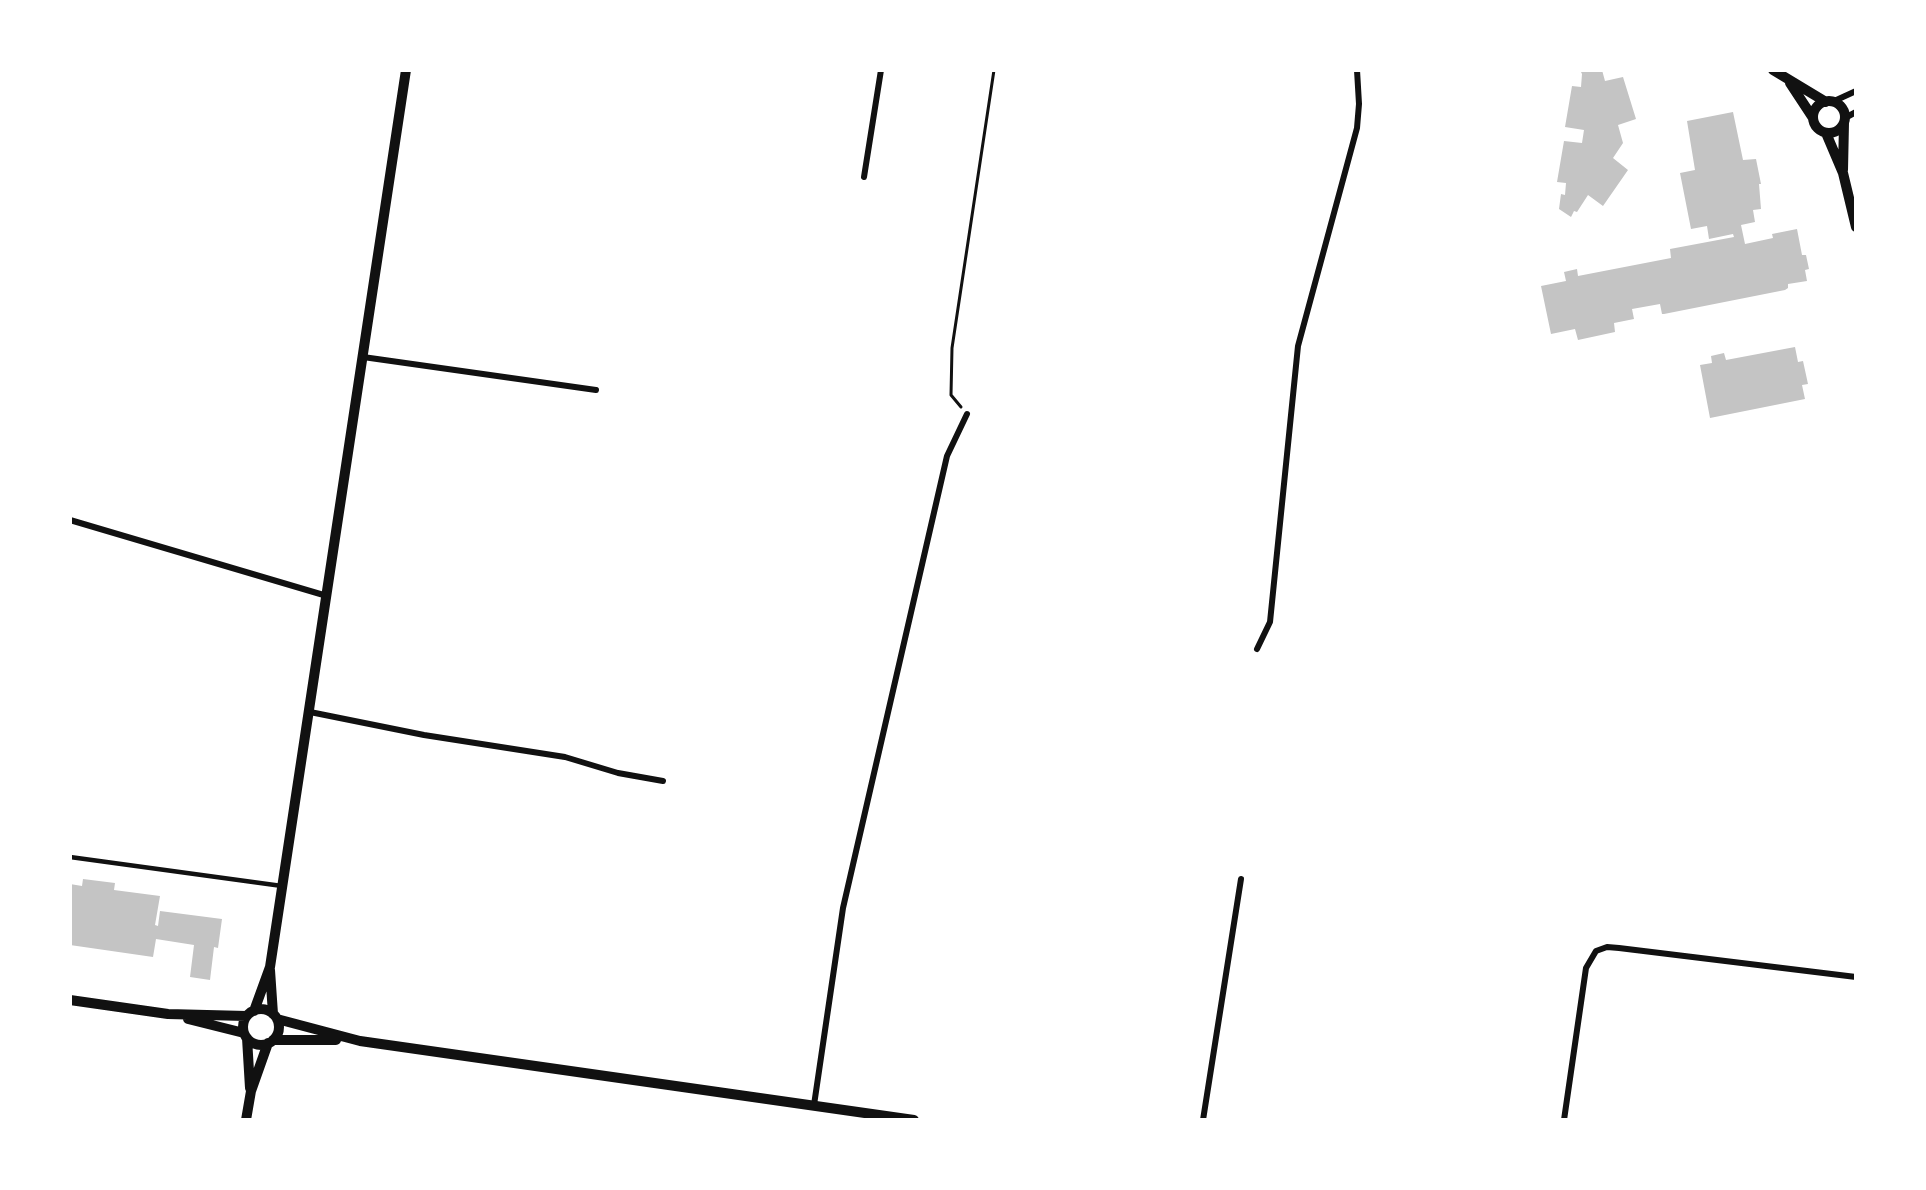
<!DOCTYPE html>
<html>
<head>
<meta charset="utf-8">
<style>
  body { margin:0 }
  #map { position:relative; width:1926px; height:1190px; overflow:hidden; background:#fff; font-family:"Zilla Slab",serif }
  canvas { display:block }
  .frame { position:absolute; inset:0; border:72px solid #fff; pointer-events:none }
</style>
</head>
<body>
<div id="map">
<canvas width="1926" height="1190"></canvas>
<div class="frame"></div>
</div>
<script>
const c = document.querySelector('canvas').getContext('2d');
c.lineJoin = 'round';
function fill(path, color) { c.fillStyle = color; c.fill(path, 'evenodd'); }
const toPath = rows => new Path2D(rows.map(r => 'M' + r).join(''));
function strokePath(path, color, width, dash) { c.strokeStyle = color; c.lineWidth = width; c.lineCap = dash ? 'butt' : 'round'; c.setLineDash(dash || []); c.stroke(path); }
fill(toPath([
  [1580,70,1602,70,1605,81,1623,77,1636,119,1618,125,1623,143,1613,158,1628,170,1603,206,1588,195,1577,212,1574,211,1571,217,1559,209,1561,194,1565,195,1566,183,1557,182,1564,141,1582,143,1584,130,1565,127,1572,86,1581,87,1582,74],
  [1733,112,1743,160,1756,159,1761,184,1759,184,1761,209,1753,210,1755,222,1741,225,1745,244,1773,238,1772,234,1797,229,1802,255,1806,255,1809,269,1805,270,1807,281,1788,284,1788,288,1785,290,1664,314,1662,314,1660,304,1632,309,1634,319,1614,323,1615,332,1578,340,1575,329,1551,334,1541,286,1566,281,1564,272,1577,269,1578,276,1671,258,1670,249,1734,237,1733,234,1709,239,1707,226,1691,229,1680,173,1695,170,1687,121],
  [1795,347,1798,362,1803,361,1808,384,1802,385,1805,399,1710,418,1700,365,1712,363,1711,356,1724,353,1726,360],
  [83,879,115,883,114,890,160,896,155,925,158,926,160,911,222,919,218,948,214,947,210,980,190,977,194,945,156,939,153,957,70,945,70,884,82,886]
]), '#c4c4c4');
strokePath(toPath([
  [961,407,951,395,952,348,994,70]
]), '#111', 3);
strokePath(toPath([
  [70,857,282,886]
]), '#111', 4.5);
strokePath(toPath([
  [1832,102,1856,91],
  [1845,118,1856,112],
  [864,177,881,70],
  [363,357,596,390],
  [70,520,327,596],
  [1257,649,1270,622,1298,346,1357,128,1359,104,1357,70],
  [310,712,424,735,565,757,618,773,663,781],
  [814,1105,843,908,947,456,967,414],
  [1203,1120,1241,879],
  [1564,1120,1586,968,1596,951,1607,947,1619,948,1856,977]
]), '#111', 6);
strokePath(toPath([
  [1773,70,1826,102],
  [1790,83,1813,118],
  '1813 117a16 16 0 1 1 32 0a16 16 0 1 1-32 0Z',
  [1826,133,1843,173,1856,227],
  [1843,170,1844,123],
  [270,970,273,1014],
  [70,1000,168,1014,246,1016],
  '243 1027a18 18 0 1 1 36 0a18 18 0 1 1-36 0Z',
  [254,1011,270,967,406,70],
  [188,1019,244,1033],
  [277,1019,360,1041,914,1120],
  [247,1038,250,1088],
  [273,1040,336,1040],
  [246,1120,251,1091,268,1043]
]), '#111', 10);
</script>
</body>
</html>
